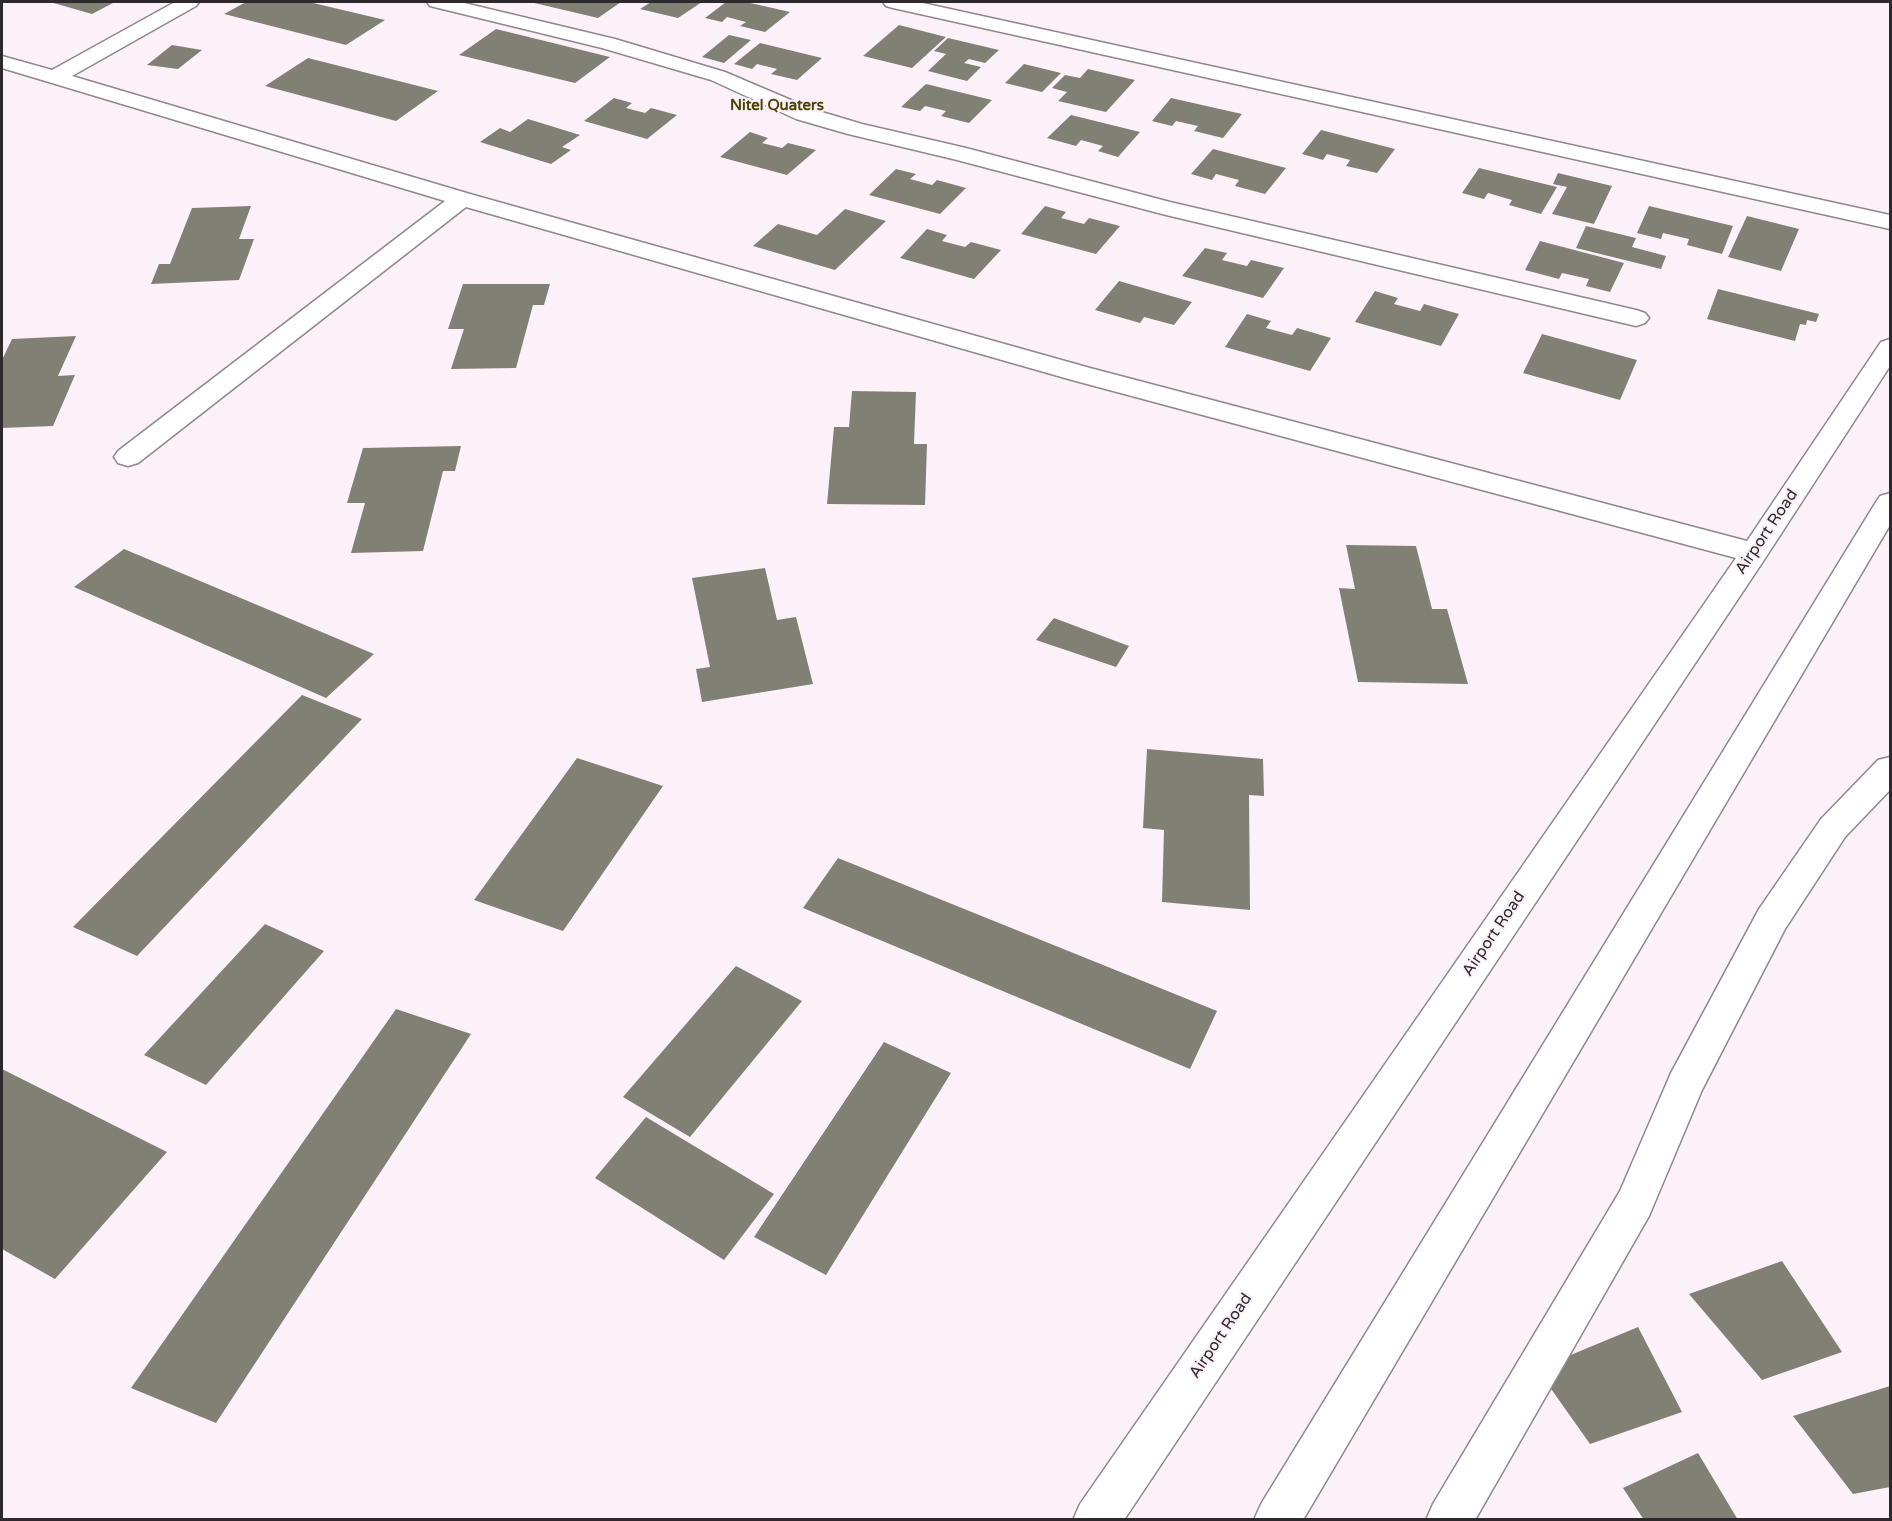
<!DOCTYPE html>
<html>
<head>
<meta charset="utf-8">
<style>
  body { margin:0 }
  #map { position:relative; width:1892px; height:1521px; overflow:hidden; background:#fcf1f9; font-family:"Varela Round",sans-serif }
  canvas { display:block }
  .frame { position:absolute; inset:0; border:3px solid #2d292c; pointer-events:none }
</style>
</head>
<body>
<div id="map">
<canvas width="1892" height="1521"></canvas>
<div class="frame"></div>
</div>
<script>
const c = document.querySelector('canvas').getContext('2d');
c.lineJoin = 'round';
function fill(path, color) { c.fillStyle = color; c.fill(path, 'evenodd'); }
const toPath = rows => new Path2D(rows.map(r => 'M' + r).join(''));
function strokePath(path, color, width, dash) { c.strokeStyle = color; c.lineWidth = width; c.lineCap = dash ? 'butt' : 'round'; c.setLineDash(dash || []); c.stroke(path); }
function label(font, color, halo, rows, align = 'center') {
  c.font = font + ' "Varela Round",sans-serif'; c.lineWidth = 4.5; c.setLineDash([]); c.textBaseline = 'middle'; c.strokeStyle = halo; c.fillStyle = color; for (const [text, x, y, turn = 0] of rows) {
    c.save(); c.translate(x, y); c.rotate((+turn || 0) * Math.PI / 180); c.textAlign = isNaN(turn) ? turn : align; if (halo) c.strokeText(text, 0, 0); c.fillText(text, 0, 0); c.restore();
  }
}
fill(toPath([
  [50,2,106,2,113,3,92,14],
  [246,2,309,2,385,20,346,45,224,14],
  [530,2,621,2,598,18],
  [651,2,702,2,678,18,640,9],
  [726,2,746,2,790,12,765,32,740,26,746,22,727,17,722,22,705,18],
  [899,25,946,37,912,68,863,56],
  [496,29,610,57,575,83,459,55],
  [729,35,751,40,724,63,702,57],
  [948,38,999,50,985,63,969,59,964,63,981,67,967,81,928,71,946,54,934,51],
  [760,43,822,58,797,80,771,74,777,69,757,64,752,69,734,64],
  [172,45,202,50,178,69,147,65],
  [308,58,438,91,396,121,265,86],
  [1024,64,1061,73,1042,92,1005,83],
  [1088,69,1135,80,1106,112,1058,101,1067,92,1052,88,1065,75,1080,78],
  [926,84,992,100,969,123,941,116,946,111,925,106,920,111,901,107],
  [614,98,632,103,626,108,645,113,651,108,677,115,647,139,584,121],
  [1171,98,1242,114,1223,138,1194,131,1198,126,1176,121,1172,126,1152,121],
  [1071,115,1140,132,1118,157,1098,151,1103,146,1081,140,1076,146,1047,138],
  [528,119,580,135,562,147,571,150,551,164,480,142,500,128,510,132],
  [1321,130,1395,149,1377,173,1346,166,1350,160,1327,154,1323,160,1302,154],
  [750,132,768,138,762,143,782,148,788,143,816,150,787,175,720,157],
  [1213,149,1286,168,1265,194,1235,186,1239,180,1216,174,1212,180,1191,174],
  [1479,168,1557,187,1541,214,1509,205,1512,200,1488,193,1484,199,1462,193],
  [896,169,916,174,910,179,932,185,937,180,966,188,940,214,869,195],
  [1558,173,1612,186,1594,224,1552,214,1567,187,1553,184],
  [251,206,239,239,254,239,239,280,151,284,159,264,170,264,192,208],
  [1045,206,1066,212,1061,218,1084,224,1089,218,1120,226,1096,254,1021,234],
  [1649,206,1733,226,1722,254,1687,245,1689,239,1663,233,1661,239,1637,233],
  [845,209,886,221,835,270,753,246,778,224,817,235],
  [1747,216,1799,229,1781,271,1728,257],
  [1586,226,1636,238,1632,247,1666,256,1661,269,1576,248],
  [927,229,947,235,942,241,965,247,971,242,1001,250,974,279,900,258],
  [1540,241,1624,263,1610,292,1586,286,1589,279,1562,273,1559,279,1525,270],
  [1205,248,1227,253,1222,260,1247,266,1251,260,1284,268,1263,298,1182,276],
  [1119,281,1192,302,1174,325,1144,317,1140,323,1095,310],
  [463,284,550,284,544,305,533,305,516,368,451,369,464,329,448,329],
  [1718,289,1819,314,1816,322,1807,320,1806,325,1800,324,1795,341,1707,319],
  [1375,291,1398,298,1394,304,1420,311,1424,304,1459,314,1441,346,1355,322],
  [1247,314,1271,321,1266,328,1292,335,1297,328,1331,338,1310,371,1225,347],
  [1542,334,1637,360,1620,400,1523,373],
  [76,336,58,376,75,375,53,426,2,428,2,360,12,339],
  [852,391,916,392,914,444,927,444,925,505,827,504,834,427,849,427],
  [461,446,455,471,443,471,423,551,351,553,365,503,347,503,363,448],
  [1346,545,1416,546,1432,609,1447,609,1468,684,1358,682,1339,588,1355,589],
  [124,549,374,654,326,698,74,587],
  [765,568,777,620,796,617,813,684,702,702,696,669,710,667,692,578],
  [1054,618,1129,646,1116,667,1036,640],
  [302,695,362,719,137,956,73,927],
  [1147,749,1263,759,1264,796,1249,795,1250,910,1162,902,1164,830,1143,828],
  [577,758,663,786,563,931,474,900],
  [838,858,1217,1011,1190,1069,803,908],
  [265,924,324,951,206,1085,144,1055],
  [736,966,802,1001,690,1137,623,1097],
  [396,1009,471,1034,216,1423,131,1388],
  [884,1042,951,1073,826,1275,754,1237],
  [2,1069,167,1152,55,1279,2,1249],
  [646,1117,774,1194,724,1260,595,1178],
  [1782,1261,1842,1352,1762,1380,1689,1294],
  [1638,1327,1682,1412,1590,1444,1537,1369],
  [1890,1386,1890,1487,1853,1494,1793,1416],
  [1698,1453,1738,1520,1644,1520,1623,1488]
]), '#818075');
const minor = toPath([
  [175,2,199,2,196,6,72,76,470,194,1090,368,1747,541,1881,342,1890,339,1890,366,1764,560,1124,1520,1073,1520,1080,1504,1736,558,1072,380,466,207,138,463,128,466,118,463,114,457,118,451,445,201,2,68,2,56,52,70,175,2],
  [427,2,460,2,615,39,725,72,812,109,862,124,966,148,1170,202,1636,310,1645,313,1649,318,1645,323,1636,326,1166,215,953,159,848,134,796,119,711,80,602,48,430,6,427,2],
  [883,2,918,2,1890,215,1890,229,893,8,886,6,883,2],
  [1890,493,1890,525,1303,1520,1254,1520,1261,1504,1876,502,1880,496,1890,493],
  [1890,757,1890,790,1845,837,1785,929,1702,1090,1649,1216,1475,1520,1426,1520,1433,1504,1620,1191,1671,1073,1759,909,1821,819,1878,760,1890,757]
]);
strokePath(minor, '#90868d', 3);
fill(minor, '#fff');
label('bold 15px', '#4b4200', '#fcf1f9', [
  ["Nitel Quaters",777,106]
]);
label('16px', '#2d292c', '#fcf1f9', [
  ["Airport Road",1767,532,-56],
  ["Airport Road",1494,934,-56],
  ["Airport Road",1221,1336,-56]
]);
</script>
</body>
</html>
